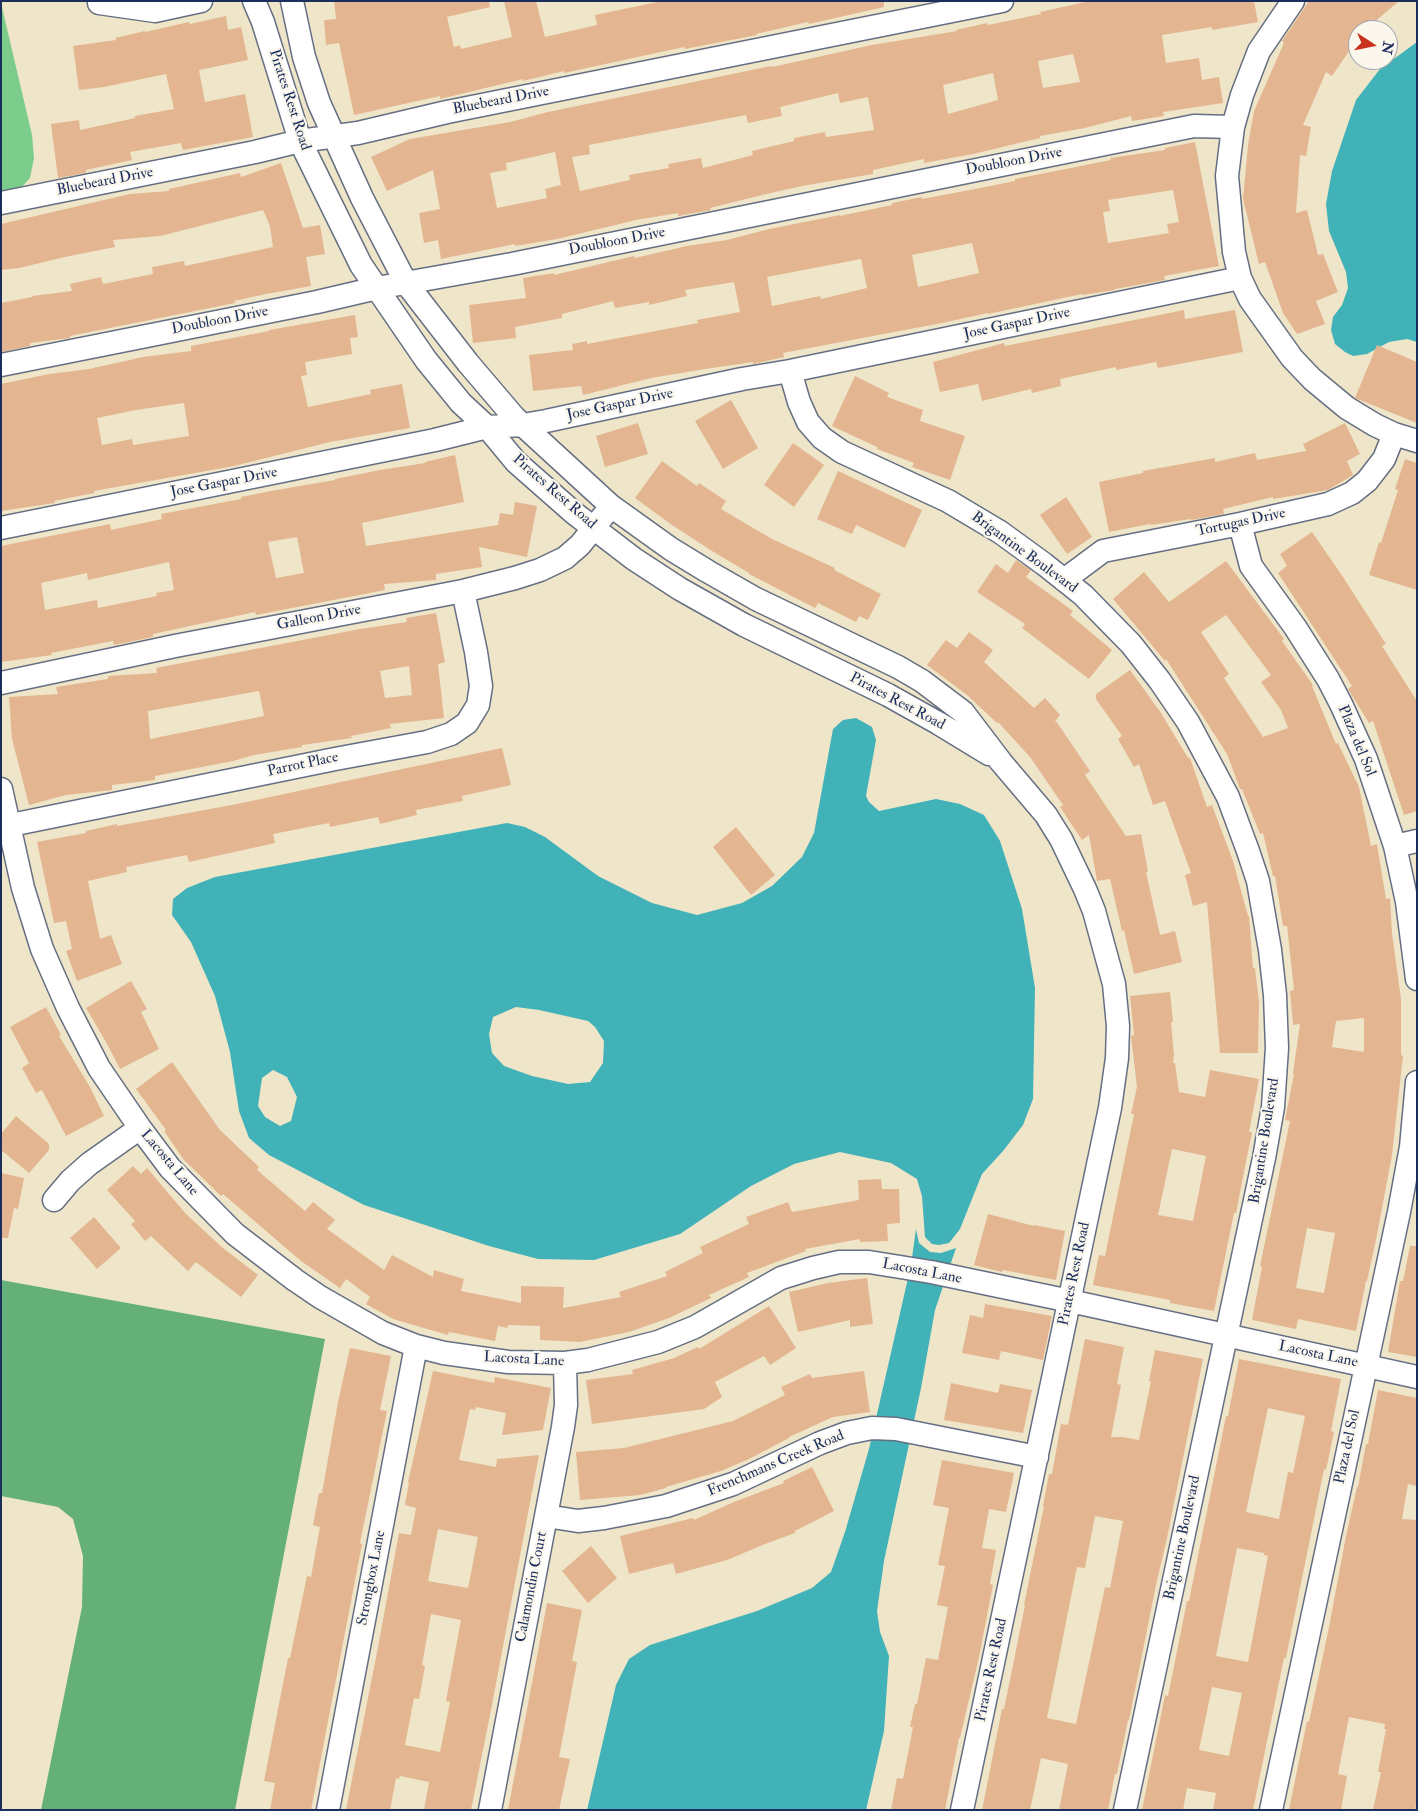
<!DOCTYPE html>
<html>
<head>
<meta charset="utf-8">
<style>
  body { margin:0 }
  #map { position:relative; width:1418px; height:1811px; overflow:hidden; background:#efe5c8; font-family:"IM FELL Double Pica",serif }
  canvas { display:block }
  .frame { position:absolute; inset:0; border:2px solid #1b2f5e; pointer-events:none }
  .north { position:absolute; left:1348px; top:20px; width:50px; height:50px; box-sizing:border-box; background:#fbf7ec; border:1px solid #a1a7b3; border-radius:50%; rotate:101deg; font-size:14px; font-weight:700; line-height:20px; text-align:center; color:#1b2f5e }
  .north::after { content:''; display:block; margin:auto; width:18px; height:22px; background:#c8321e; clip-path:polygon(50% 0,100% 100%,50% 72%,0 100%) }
</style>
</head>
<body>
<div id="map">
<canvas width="1418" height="1811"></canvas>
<div class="frame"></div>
<div class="north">N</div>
</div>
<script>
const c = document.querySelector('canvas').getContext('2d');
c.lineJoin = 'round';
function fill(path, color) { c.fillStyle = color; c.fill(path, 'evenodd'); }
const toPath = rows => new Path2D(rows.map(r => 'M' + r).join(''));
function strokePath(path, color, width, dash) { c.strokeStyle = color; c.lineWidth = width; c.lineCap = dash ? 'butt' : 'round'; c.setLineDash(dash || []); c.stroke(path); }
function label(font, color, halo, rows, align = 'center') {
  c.font = font + ' "IM FELL Double Pica",serif'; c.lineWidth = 4.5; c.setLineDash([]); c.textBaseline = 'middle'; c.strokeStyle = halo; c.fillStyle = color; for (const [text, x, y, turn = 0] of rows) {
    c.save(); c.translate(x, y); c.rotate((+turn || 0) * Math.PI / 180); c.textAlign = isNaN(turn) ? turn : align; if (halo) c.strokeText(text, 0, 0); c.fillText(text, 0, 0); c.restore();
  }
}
fill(toPath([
  [1,3,32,135,34,158,30,178,19,190,1,199]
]), '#7ccc8c');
fill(toPath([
  [1,1280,325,1339,235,1810,41,1810,82,1607,83,1556,73,1519,58,1507,1,1496]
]), '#65b078');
fill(toPath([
  [1417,42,1417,342,1407,339,1389,342,1367,354,1353,356,1345,352,1335,344,1331,330,1333,317,1342,305,1348,288,1346,272,1329,231,1326,204,1332,171,1356,100,1380,69],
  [856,718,872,727,876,740,866,796,869,802,879,811,936,799,960,804,984,815,1000,841,1022,909,1035,988,1033,1099,1023,1125,1003,1151,982,1174,960,1229,949,1243,939,1245,932,1244,925,1237,922,1196,917,1179,891,1163,840,1152,794,1164,751,1186,680,1234,594,1260,538,1259,489,1246,364,1205,269,1155,249,1138,239,1111,230,1052,215,996,191,942,172,915,173,899,187,888,215,877,507,823,525,827,545,837,598,876,652,903,697,915,742,903,772,886,802,857,814,833,833,729,843,720],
  [516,1007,539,1010,588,1021,595,1027,604,1041,603,1063,590,1082,568,1084,532,1076,504,1066,492,1053,489,1034,493,1017],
  [273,1070,287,1077,297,1097,291,1121,280,1126,265,1117,258,1106,262,1078],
  [916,1229,919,1243,930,1252,941,1253,956,1248,935,1310,921,1388,884,1561,877,1611,880,1632,889,1656,884,1731,866,1810,587,1810,616,1685,629,1659,650,1645,757,1611,812,1588,831,1572,845,1532,869,1449,911,1265]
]), '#41b2b8');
fill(toPath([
  [334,1,489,1,490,7,447,17,454,47,460,45,461,49,512,37,504,1,536,1,545,37,597,25,595,15,662,1,884,1,884,7,809,24,808,22,756,34,757,35,685,49,684,47,564,73,564,71,523,81,523,79,440,99,440,96,354,115,339,43,326,45,324,20,336,19],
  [1090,1,1254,1,1258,22,1212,30,1212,27,1162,35,1166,63,1199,58,1202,80,1219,77,1223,103,1163,112,1164,116,1132,121,1131,116,1085,128,1040,136,1040,138,973,154,924,163,924,159,873,170,873,174,802,186,762,195,710,208,711,210,678,216,678,213,636,220,557,239,515,246,515,244,441,259,438,240,424,243,419,213,440,209,433,170,387,191,371,157,410,139,510,122,548,112,771,66,772,67,872,45,957,31,956,30,987,23,988,25,1041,14,1040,12],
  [1073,54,1080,82,1043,88,1038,61],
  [993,73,998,100,948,114,943,85],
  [838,93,840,103,868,97,874,130,826,137,825,132,794,138,794,141,752,151,753,155,703,168,701,158,668,164,669,168,629,175,630,180,580,191,572,157,590,154,589,145,746,115,748,123,782,116,780,107],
  [555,152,561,185,545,189,547,198,497,208,490,173,507,170,506,163],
  [1309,1,1399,1,1365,30,1358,30,1358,38,1332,76,1326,72,1303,125,1311,127,1306,156,1300,155,1296,213,1307,210,1318,255,1323,254,1338,292,1316,301,1325,324,1297,334,1283,313,1265,262,1259,264,1243,199,1248,145,1254,111,1284,43,1282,41],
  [226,16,228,30,241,27,248,60,199,70,205,102,245,94,253,137,183,150,181,143,130,152,132,160,86,170,86,173,58,178,51,124,79,120,80,130,135,118,135,116,174,109,166,74,104,87,79,90,73,46,116,40,115,38,145,31,145,32,189,22,190,24],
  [1195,142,1219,266,1164,276,1165,280,1115,289,1115,290,1082,295,1082,294,988,314,988,313,942,323,783,353,784,357,753,364,753,362,705,369,651,378,583,395,581,386,533,391,529,355,573,350,572,344,587,341,587,344,698,323,697,320,740,312,734,282,685,290,687,296,649,305,649,302,615,308,613,301,562,314,562,318,515,327,516,338,473,343,469,305,526,298,523,278,554,273,554,275,634,256,635,258,687,246,727,240,769,229,840,215,840,216,892,205,892,203,922,197,922,199,975,189,1015,181,1015,179,1111,160,1110,158,1165,150,1165,148],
  [1173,190,1179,222,1167,224,1169,233,1108,243,1103,212,1110,211,1108,200],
  [972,243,979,273,918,287,912,255],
  [861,259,867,288,821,299,820,296,772,306,767,277],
  [281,163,303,228,320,225,325,254,306,257,311,286,266,294,234,301,235,303,70,336,70,338,30,343,30,346,1,352,1,303,32,297,32,296,72,291,70,284,101,277,103,284,153,274,152,267,184,261,185,266,273,247,270,226,263,210,160,236,113,240,115,247,65,257,19,268,1,270,1,224,130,194,169,191,169,189,240,173,241,177],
  [1184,310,1185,319,1235,310,1243,352,1158,368,1156,362,1116,370,1116,367,1060,379,1061,386,1032,393,1031,389,982,401,978,384,940,392,933,362,1004,343,1005,346],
  [355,315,358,337,350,338,352,354,305,362,307,375,301,376,308,407,371,394,370,390,402,384,410,428,330,442,234,466,94,491,94,493,54,501,55,503,1,511,1,384,49,374,89,369,143,357,191,351,191,346,269,331,269,330],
  [184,403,189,436,133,445,132,439,102,445,97,418,136,410],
  [1377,345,1417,362,1417,423,1355,398],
  [855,376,889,393,887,397,923,410,920,421,965,436,950,480,912,467,914,463,877,449,877,447,832,426],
  [731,400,758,448,723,469,695,421],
  [638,423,648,454,605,467,596,436],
  [1345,423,1360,454,1347,461,1353,475,1328,490,1273,499,1273,497,1223,509,1224,514,1191,520,1191,519,1151,525,1150,524,1109,532,1099,482,1143,473,1143,471,1215,458,1215,462,1255,453,1257,460,1306,451,1303,444],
  [793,443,824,465,794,507,764,485],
  [455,455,464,502,362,523,366,546,498,525,500,513,513,515,515,502,537,506,527,557,479,547,482,567,436,574,436,580,384,584,385,590,256,615,255,612,153,634,153,637,114,645,113,641,51,653,52,655,1,662,1,546,110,524,111,530,162,519,161,514,241,499,241,497,271,491,335,480,335,479,380,470,425,463,425,462],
  [297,537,304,573,276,578,268,542],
  [169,562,174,590,156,593,157,596,98,608,97,600,45,610,41,583,87,573,88,580],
  [1405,459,1417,463,1417,590,1369,575,1379,542,1381,543,1398,490,1395,489],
  [662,461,697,486,699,483,726,501,721,509,772,539,835,568,834,570,881,594,868,620,859,616,856,622,818,603,815,608,749,574,749,573,712,551,672,525,635,498],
  [838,471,922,510,905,548,856,525,852,534,817,519],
  [1066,497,1092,537,1067,554,1040,515],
  [1312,532,1343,577,1386,644,1382,646,1417,701,1417,811,1404,815,1373,721,1369,723,1348,689,1352,686,1278,573,1287,566,1280,554],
  [1016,560,1031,570,1026,577,1073,611,1070,615,1112,650,1089,679,1022,628,1025,624,977,592,996,564,1008,573],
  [1226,561,1284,639,1282,641,1313,685,1312,686,1336,744,1338,743,1359,787,1371,846,1377,844,1386,899,1390,898,1392,933,1401,999,1401,1055,1403,1056,1392,1155,1376,1240,1367,1281,1366,1281,1356,1331,1298,1319,1296,1329,1252,1320,1262,1267,1260,1266,1290,1121,1285,1120,1294,1074,1293,1073,1300,1024,1293,1025,1290,991,1294,990,1287,926,1283,926,1275,876,1273,876,1263,833,1260,834,1242,789,1240,789,1227,754,1166,659,1165,661,1113,599,1144,572,1169,602],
  [1226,615,1271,675,1261,682,1281,710,1288,728,1263,737,1224,678,1229,674,1201,632],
  [1364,1018,1364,1052,1332,1047,1336,1021],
  [1307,1228,1335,1233,1324,1293,1296,1288],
  [436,613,445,662,438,664,444,718,390,724,391,728,351,736,352,738,302,745,302,747,254,755,233,761,155,776,155,780,112,785,112,790,66,795,29,805,12,739,9,697,58,694,56,687,108,679,108,676,157,673,156,668,360,629,407,622,406,618],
  [409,666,412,695,385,698,380,671],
  [259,691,264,716,150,739,148,711],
  [969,632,993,650,984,662,1034,708,1045,698,1060,715,1053,724,1056,721,1090,771,1085,775,1126,836,1141,834,1148,872,1146,872,1160,935,1175,931,1182,962,1134,974,1124,930,1122,931,1110,879,1097,881,1089,835,1082,840,1060,807,1063,805,1030,757,998,722,997,723,967,695,927,665,946,640,957,648],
  [1130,670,1161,713,1188,758,1190,758,1207,807,1212,805,1233,861,1248,916,1249,916,1253,968,1255,968,1259,1002,1258,1053,1220,1053,1207,902,1193,906,1185,875,1191,873,1165,801,1153,805,1139,764,1134,767,1118,739,1122,736,1096,699,1096,694],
  [502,748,511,785,462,796,463,801,416,810,417,815,380,824,378,817,330,827,329,823,273,834,275,843,189,862,187,855,126,867,127,872,88,881,100,939,111,935,122,964,77,981,66,951,72,949,66,921,54,923,37,842,86,833,86,831,117,824,117,826,232,805],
  [736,827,775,875,751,895,713,847],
  [131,981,147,1009,141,1012,159,1049,120,1069,106,1042,86,1008],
  [1170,992,1173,1022,1171,1022,1174,1055,1173,1063,1175,1063,1179,1092,1205,1097,1210,1070,1259,1079,1249,1132,1252,1132,1243,1177,1236,1213,1234,1213,1214,1311,1170,1303,1170,1300,1093,1285,1099,1255,1105,1256,1134,1114,1131,1114,1137,1087,1131,1036,1134,1035,1130,996],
  [1172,1149,1206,1156,1193,1221,1158,1215],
  [46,1007,61,1035,59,1036,90,1087,104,1116,66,1136,42,1090,36,1093,22,1068,29,1063,10,1027],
  [172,1062,220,1130,259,1167,257,1170,305,1211,313,1202,335,1220,327,1229,384,1270,392,1255,433,1277,434,1270,464,1279,461,1291,521,1303,521,1286,564,1287,563,1308,621,1297,619,1292,667,1276,665,1272,703,1253,700,1247,749,1224,746,1217,788,1202,792,1212,859,1200,858,1180,881,1179,882,1189,899,1189,900,1223,887,1224,888,1241,860,1242,860,1239,805,1249,806,1251,747,1273,749,1277,709,1295,711,1298,669,1318,629,1332,580,1342,540,1340,540,1326,508,1325,508,1328,498,1326,495,1341,449,1332,448,1335,393,1319,366,1304,370,1297,346,1279,340,1288,301,1261,223,1194,221,1196,184,1160,164,1131,166,1130,136,1089],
  [16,1116,49,1144,49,1150,29,1173,1,1150,1,1134],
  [133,1166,141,1174,147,1168,186,1214,223,1248,258,1275,241,1297,196,1262,188,1271,151,1236,145,1241,131,1224,135,1221,107,1190],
  [1,1173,24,1178,18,1209,14,1208,8,1238,1,1238],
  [988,1214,1034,1226,1034,1225,1065,1231,1056,1280,1003,1270,1002,1272,974,1265],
  [94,1217,121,1248,97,1269,70,1238],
  [1410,1246,1417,1246,1417,1357,1388,1352,1400,1281,1403,1281],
  [867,1278,873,1324,850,1327,850,1320,798,1332,789,1292,828,1283],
  [985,1304,1052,1316,1043,1360,1001,1351,999,1360,962,1353,970,1315,983,1318],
  [769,1306,796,1348,770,1365,764,1356,715,1382,722,1397,704,1409,592,1424,586,1380,633,1374,632,1370,674,1358,698,1347,699,1349],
  [1085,1339,1124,1347,1117,1384,1121,1385,1111,1437,1122,1437,1139,1440,1151,1381,1149,1381,1155,1350,1203,1359,1167,1538,1156,1585,1129,1720,1128,1720,1117,1774,1115,1774,1108,1810,1059,1810,1068,1764,1041,1758,1030,1810,982,1810,1002,1709,1004,1709,1013,1665,1025,1605,1024,1605,1044,1506,1043,1506,1049,1474,1052,1474,1061,1424,1068,1425],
  [1095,1516,1123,1521,1110,1588,1105,1587,1076,1724,1047,1718,1077,1567,1085,1568],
  [350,1348,391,1356,380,1410,387,1411,360,1543,362,1544,311,1810,270,1810,275,1783,264,1781,288,1658,290,1658,307,1576,311,1577,320,1527,313,1525,319,1493,322,1493,338,1402],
  [1239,1359,1341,1379,1331,1431,1334,1432,1326,1470,1324,1469,1286,1658,1284,1658,1253,1810,1213,1810,1216,1793,1187,1788,1183,1810,1142,1810,1165,1695,1168,1696,1187,1601,1189,1601,1226,1416,1228,1416],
  [1268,1408,1305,1416,1293,1473,1288,1472,1279,1519,1246,1512],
  [1237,1548,1264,1553,1264,1555,1268,1556,1248,1662,1216,1656],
  [1212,1687,1242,1693,1229,1756,1199,1750],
  [433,1371,494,1383,495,1377,551,1388,543,1430,502,1435,506,1413,476,1407,475,1410,470,1409,459,1460,496,1467,497,1459,539,1455,491,1710,471,1810,424,1810,429,1782,400,1776,399,1779,396,1778,390,1810,346,1810,378,1647,399,1533,411,1535,416,1508,405,1505,409,1482,408,1482],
  [438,1529,478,1537,468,1588,428,1581],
  [431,1614,461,1620,446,1701,450,1702,440,1752,405,1745,414,1698,419,1699,425,1666,422,1665],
  [864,1371,870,1412,833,1417,789,1437,789,1438,749,1459,721,1471,666,1487,666,1488,640,1495,580,1500,576,1452,624,1448,733,1421,785,1395,781,1387,810,1374,812,1378],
  [951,1383,998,1393,1000,1384,1032,1390,1023,1433,944,1420],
  [1378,1390,1417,1398,1417,1486,1408,1484,1402,1519,1417,1520,1417,1800,1415,1810,1373,1810,1381,1772,1378,1772,1386,1729,1384,1729,1385,1724,1349,1717,1338,1774,1347,1776,1341,1810,1289,1810,1307,1721,1309,1722,1329,1627,1346,1536,1357,1487,1358,1487,1366,1444,1368,1444],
  [942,1460,1014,1473,1006,1512,989,1509,982,1548,996,1550,990,1584,993,1585,979,1657,960,1738,959,1738,945,1810,891,1810,897,1778,903,1779,913,1727,910,1727,915,1704,917,1704,926,1658,938,1660,948,1607,937,1605,945,1566,938,1565,949,1508,933,1505],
  [812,1467,834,1511,795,1531,795,1533,765,1544,727,1560,676,1574,673,1563,629,1574,620,1536,693,1518,694,1520,734,1502,784,1483,783,1481],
  [591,1546,617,1578,588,1603,562,1571],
  [547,1603,582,1610,572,1661,577,1662,559,1757,570,1759,559,1810,508,1810]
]), '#e3b691');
const minor = toPath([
  [254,1,263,22,300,141,361,265,426,360,461,403,487,427,516,462,574,513,634,559,680,589,744,625,888,695,938,723,989,754],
  [292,1,304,57,319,103,362,198,406,283,468,363,514,417,611,506,671,549,707,571,756,599,898,667,922,681,963,712,1001,762,1046,815,1061,839,1085,889,1094,911,1114,984,1118,1026,1117,1058,1110,1108,962,1810],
  [1293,1,1259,51,1242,95,1233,127,1227,176,1234,252,1240,278,1250,299,1292,358,1312,379,1347,408,1375,425,1394,434,1417,441],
  [99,3,155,11,201,1],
  [1,203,255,152,300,141,358,133,447,112,1002,1],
  [1,365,317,302,377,288,512,264,1194,126,1233,127],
  [790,371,799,402,808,422,822,438,842,452,948,501,1000,532,1044,564,1083,595,1131,644,1160,681,1188,722,1228,797,1248,851,1258,881,1270,950,1275,995,1277,1048,1273,1107,1264,1158,1125,1810],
  [1240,524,1251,566,1295,627,1328,679,1341,704,1366,759,1395,846,1407,902,1417,979],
  [1,528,435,440,487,427,523,425,546,421,742,379,790,371,1240,278],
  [1064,580,1103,551,1240,524,1328,504,1352,493,1367,481,1384,459,1394,434],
  [1,683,175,646,463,591,515,578,540,570,565,558,580,545,604,515],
  [1,789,23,888,42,949,68,1008,99,1068,140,1128,170,1168,235,1234,295,1280,320,1297,383,1333,416,1346,444,1353,508,1362,565,1363,588,1360,658,1342,695,1327,781,1278,813,1268,839,1262,869,1262,931,1272,1070,1301,1417,1377],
  [1,827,335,759,427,742,451,734,467,723,478,705,481,686,476,652,463,591],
  [1395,846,1417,841],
  [54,1200,70,1181,89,1164,140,1128],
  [546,1516,578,1521,604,1518,666,1506,733,1484,820,1443,847,1433,872,1428,896,1429,1037,1457],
  [328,1810,416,1346],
  [490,1810,563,1427,566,1405,565,1363],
  [1271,1810,1399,1212,1411,1147,1417,1082]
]);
strokePath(minor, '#656f83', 25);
strokePath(minor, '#fff', 22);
label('15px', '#1b2f5e', '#fbf7ec', [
  ["Pirates Rest Road",289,100,72],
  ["Bluebeard Drive",501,101,-11],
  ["Doubloon Drive",1014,162,-11],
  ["Bluebeard Drive",105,182,-11],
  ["Doubloon Drive",617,242,-11],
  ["Doubloon Drive",220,321,-11],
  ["Jose Gaspar Drive",1017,324,-12],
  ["Jose Gaspar Drive",620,405,-12],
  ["Jose Gaspar Drive",224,483,-11],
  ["Pirates Rest Road",554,492,41],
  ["Tortugas Drive",1241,523,-12],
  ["Brigantine Boulevard",1024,553,36],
  ["Galleon Drive",319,618,-11],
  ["Pirates Rest Road",897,702,28],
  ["Plaza del Sol",1356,741,67],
  ["Parrot Place",303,765,-12],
  ["Brigantine Boulevard",1265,1141,-81],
  ["Lacosta Lane",169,1163,50],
  ["Lacosta Lane",922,1272,11],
  ["Pirates Rest Road",1075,1274,-78],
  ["Lacosta Lane",1318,1355,12],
  ["Lacosta Lane",524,1360,3],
  ["Plaza del Sol",1348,1447,-78],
  ["Frenchmans Creek Road",776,1464,-23],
  ["Brigantine Boulevard",1183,1538,-78],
  ["Strongbox Lane",372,1578,-79],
  ["Calamondin Court",532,1587,-79],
  ["Pirates Rest Road",992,1670,-78]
]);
</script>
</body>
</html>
